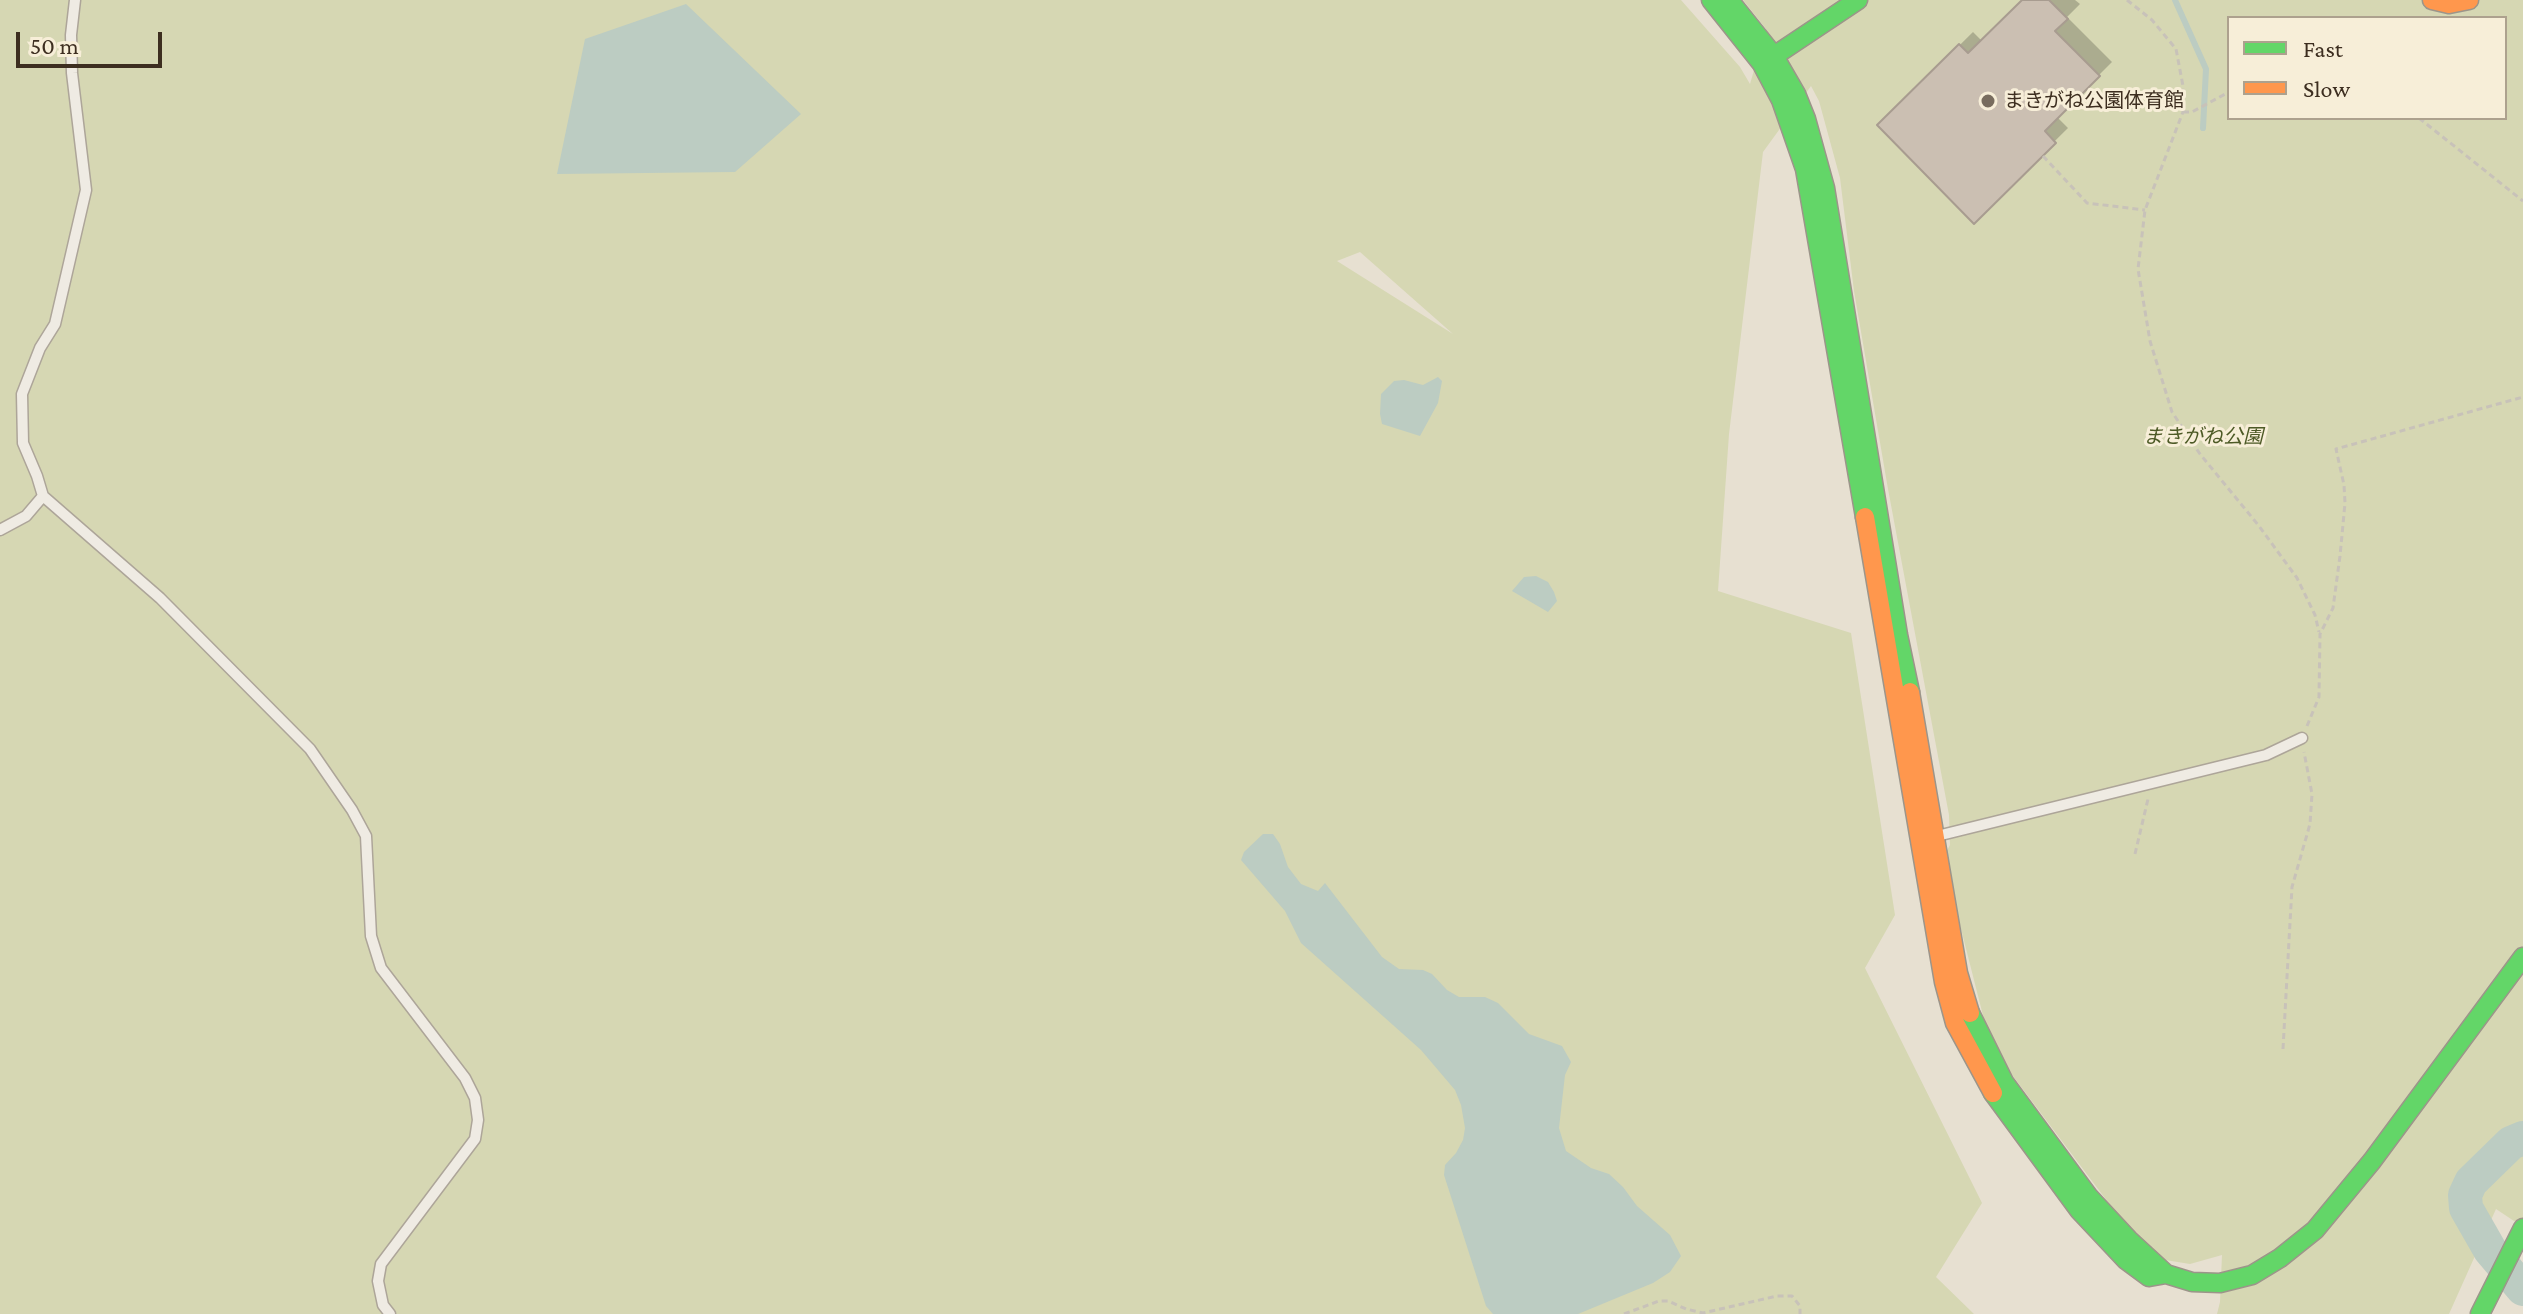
<!DOCTYPE html>
<html>
<head>
<meta charset="utf-8">
<style>
  body { margin:0 }
  #map { position:relative; width:2523px; height:1314px; overflow:hidden; background:#e7e0d1; font-family:"Crimson Pro",serif }
  canvas { display:block }
  .legend { position:absolute; left:2227px; top:16px; width:280px; height:104px; box-sizing:border-box; background:#f7eed8; border:2px solid #ada18e; margin:0; padding:10px 14px; list-style:none; font-size:24px; color:#3d2e20 }
  .legend li { display:flex; align-items:center; gap:16px; height:40px }
  .legend b { width:40px; border:2px solid #ada18e }
  .scale { position:absolute; left:16px; top:32px; width:146px; height:36px; box-sizing:border-box; border:4px solid #3d2e20; border-top:0; padding-left:10px; font-size:24px; line-height:28px; white-space:nowrap; color:#3d2e20; -webkit-text-stroke:6px #f7eed8; paint-order:stroke }
</style>
</head>
<body>
<div id="map">
<canvas width="2523" height="1314"></canvas>
<ul class="legend">
<li><b style="height:10px;background:#63d668"></b>Fast</li>
<li><b style="height:10px;background:#ff974d"></b>Slow</li>
</ul>
<div class="scale">50 m</div>
</div>
<script>
const c = document.querySelector('canvas').getContext('2d');
c.lineJoin = 'round';
function fill(path, color) { c.fillStyle = color; c.fill(path, 'evenodd'); }
const toPath = rows => new Path2D(rows.map(r => 'M' + r).join(''));
function strokePath(path, color, width, dash) { c.strokeStyle = color; c.lineWidth = width; c.lineCap = dash ? 'butt' : 'round'; c.setLineDash(dash || []); c.stroke(path); }
function label(font, color, halo, rows, align = 'center') {
  c.font = font + ' "Crimson Pro","Noto Sans JP",serif'; c.lineWidth = 6; c.setLineDash([]); c.textBaseline = 'middle'; c.strokeStyle = halo; c.fillStyle = color; for (const [text, x, y, turn = 0] of rows) {
    c.save(); c.translate(x, y); c.rotate((+turn || 0) * Math.PI / 180); c.textAlign = isNaN(turn) ? turn : align; if (halo) c.strokeText(text, 0, 0); c.fillText(text, 0, 0); c.restore();
  }
}
fill(toPath([
  [0,0,1681,0,1740,67,1750,84,1766,29,1743,0,2523,0,2523,1227,2496,1209,2449,1314,2217,1314,2220,1302,2222,1255,2190,1264,2159,1259,2135,1238,1991,1047,1943,858,1950,845,1949,815,1888,489,1854,291,1840,178,1819,101,1811,86,1763,152,1729,434,1718,591,1851,633,1895,915,1865,968,1982,1203,1936,1277,1974,1314,0,1314],
  [2229,18,2505,18,2505,118,2229,118],
  [1360,252,1453,334,1337,261]
]), '#d6d7b3');
fill(toPath([
  [686,4,801,114,735,172,557,174,585,39],
  [1438,377,1442,381,1438,403,1420,436,1382,424,1380,414,1381,394,1394,381,1404,380,1423,385],
  [1536,576,1548,582,1554,592,1557,601,1548,612,1512,591,1524,577],
  [1263,834,1273,834,1280,844,1288,867,1301,884,1318,891,1325,883,1382,957,1399,969,1423,970,1432,974,1447,990,1459,997,1485,997,1498,1003,1529,1034,1562,1046,1571,1062,1565,1075,1559,1128,1566,1151,1591,1168,1609,1174,1623,1187,1637,1206,1670,1235,1681,1256,1670,1272,1653,1283,1578,1314,1493,1314,1486,1306,1444,1175,1445,1165,1456,1153,1463,1140,1465,1128,1461,1105,1455,1090,1421,1050,1301,943,1285,911,1241,860,1244,852]
]), '#bcccc2');
fill(toPath([
  [2025,0,2075,0,2080,4,2067,17,2112,62,2057,117,2068,128,1974,221,1879,125,1973,32,1982,41]
]), '#0003');
strokePath(toPath([
  [2175,0,2206,69,2203,128]
]), '#bcccc2', 6);
strokePath(toPath([
  [2523,1138,2511,1143,2471,1182,2465,1195,2466,1208,2490,1250,2523,1289]
]), '#bcccc2', 34);
const building = toPath([
  [2022,0,2049,0,2068,19,2055,31,2100,76,2045,131,2056,143,1974,224,1877,125,1959,44,1968,53,2022,0]
]);
fill(building, '#cbbfb2');
strokePath(building, '#a89c90', 2);
const lane = toPath([
  [75,0,71,35,72,73,86,190,55,324,40,348,22,394,23,443,37,476,43,496,160,598,310,749,352,810,366,836,371,936,381,968,465,1078,475,1098,478,1120,475,1139,381,1264,378,1281,383,1305,390,1314],
  [0,530,26,516,43,496],
  [1937,836,2266,755,2302,738]
]);
const fast = toPath([
  [1711,0,1762,64,1781,100,1805,169,1865,517],
  [1729,0,1774,56,1796,94,1806,119,1825,188,1898,635,1910,692],
  [1762,64,1858,0],
  [1970,1013,2004,1082,2089,1197,2129,1240,2166,1274,2149,1277,2126,1260,2079,1210,1993,1093],
  [2166,1274,2192,1282,2220,1283,2252,1275,2280,1258,2315,1230,2372,1161,2523,957],
  [2480,1314,2523,1228]
]);
const slow = toPath([
  [2432,0,2449,4,2469,0],
  [1865,517,1944,982,1955,1023,1993,1093],
  [1910,692,1958,973,1970,1013]
]);
strokePath(lane, '#ada599', 13);
strokePath(fast, '#9c958a', 21);
strokePath(slow, '#9c958a', 21);
strokePath(toPath([
  [2127,0,2152,20,2176,49,2183,86,2183,112,2145,210,2138,269,2150,341,2172,412,2200,454,2259,526,2297,578,2315,615,2319,632],
  [2183,112,2192,112,2229,92],
  [2419,118,2523,201],
  [2043,156,2087,203,2145,210],
  [2307,726,2319,697,2320,634,2333,608,2340,556,2345,503,2344,485,2336,449,2523,397],
  [2135,854,2148,799],
  [2283,1049,2292,887,2310,824,2312,794,2304,752],
  [1624,1314,1659,1301,1668,1301,1686,1309,1703,1313,1777,1296,1792,1296,1800,1306,1800,1314]
]), '#c8c2b9', 3, [6, 4]);
strokePath(lane, '#efebe3', 10);
strokePath(fast, '#63d668', 18);
strokePath(slow, '#ff974d', 18);
for (const [x, y, r, color] of [
  [1988,101,8,"#786c5e"]
]) { const dot = new Path2D(); dot.arc(x, y, r, 0, 2 * Math.PI); c.fillStyle = color; c.fill(dot); strokePath(dot, '#f7eed8', 3); }
label('20px', '#3d2e20', '#f7eed8', [
  ["まきがね公園体育館",2004,101]
], 'left');
label('italic 20px', '#4d5a26', '#f7eed8', [
  ["まきがね公園",2203,437]
]);
</script>
</body>
</html>
